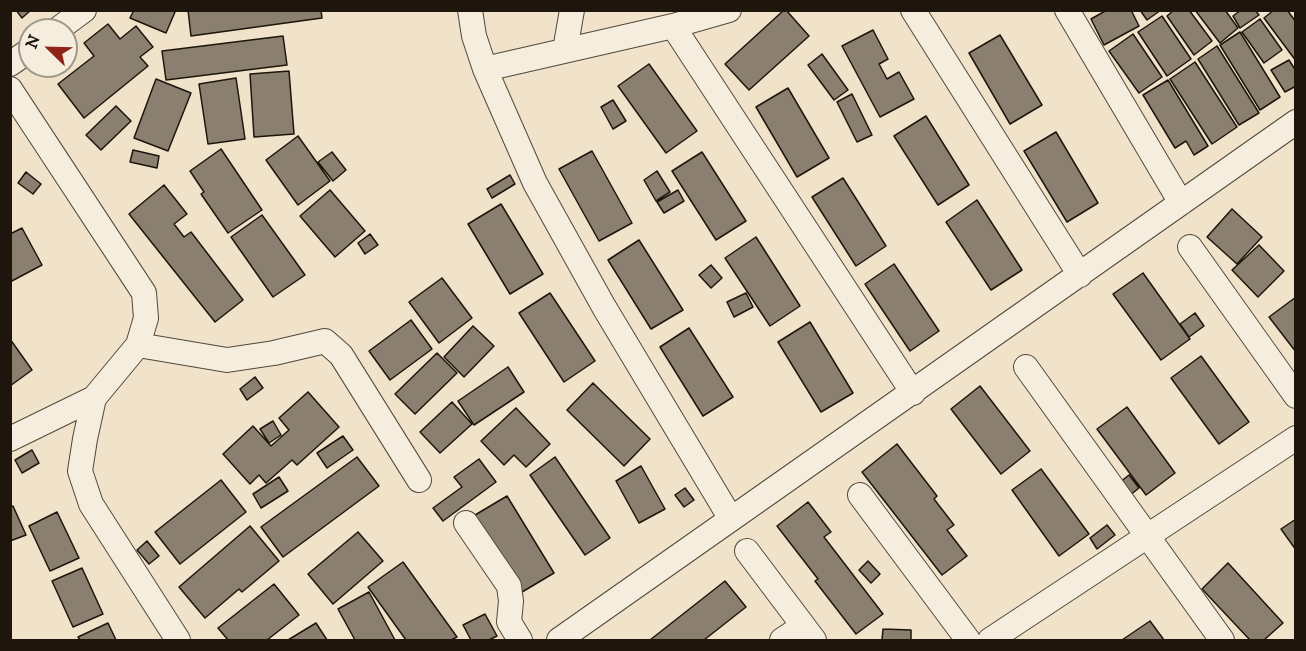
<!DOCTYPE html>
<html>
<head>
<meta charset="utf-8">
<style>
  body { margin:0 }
  #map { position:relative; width:1306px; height:651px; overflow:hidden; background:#f0e3ca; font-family:"IM FELL DW Pica",serif }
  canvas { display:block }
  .frame { position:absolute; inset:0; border:12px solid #1e150c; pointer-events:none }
  .north { position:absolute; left:18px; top:18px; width:60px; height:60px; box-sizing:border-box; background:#f5eddd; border:2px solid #9f9789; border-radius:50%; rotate:293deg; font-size:16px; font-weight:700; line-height:24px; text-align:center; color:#1e150c }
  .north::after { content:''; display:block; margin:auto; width:21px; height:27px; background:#8f2418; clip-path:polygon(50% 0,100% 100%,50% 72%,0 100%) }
</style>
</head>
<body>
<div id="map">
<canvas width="1306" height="651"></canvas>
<div class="frame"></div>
<div class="north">N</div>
</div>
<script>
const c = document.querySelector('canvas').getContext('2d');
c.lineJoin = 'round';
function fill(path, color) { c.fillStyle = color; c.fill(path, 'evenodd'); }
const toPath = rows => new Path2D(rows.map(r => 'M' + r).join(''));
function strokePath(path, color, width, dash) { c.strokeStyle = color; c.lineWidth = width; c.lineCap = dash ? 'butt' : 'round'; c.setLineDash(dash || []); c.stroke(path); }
const building = toPath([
  [16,10,31,10,22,18,16,10],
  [134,10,172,10,175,12,166,33,130,18,134,10],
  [188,10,321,10,322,18,191,36,188,10],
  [784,10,786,10,809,36,749,90,725,64,784,10],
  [1107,10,1131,10,1139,26,1104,45,1091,19,1107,10],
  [1140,10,1161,10,1147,20,1140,10],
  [1174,10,1189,10,1212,41,1194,55,1167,16,1174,10],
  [1195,10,1225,10,1238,28,1220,43,1195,10],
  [1241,10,1255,10,1259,15,1240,28,1233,16,1241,10],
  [1274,10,1287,10,1296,22,1296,61,1264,18,1274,10],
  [1162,16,1191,59,1167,76,1138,32,1162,16],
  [1260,19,1282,50,1264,63,1242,32,1260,19],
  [108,24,120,39,136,26,153,47,140,57,148,66,84,118,58,84,94,56,84,43,108,24],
  [873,30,888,59,879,64,887,79,899,72,914,99,880,117,842,46,873,30],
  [1240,32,1280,97,1260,110,1220,45,1240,32],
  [1133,34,1162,77,1139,93,1109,51,1133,34],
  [1000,35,1042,105,1010,124,969,53,1000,35],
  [283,36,287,65,166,80,162,51,283,36],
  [1217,46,1259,113,1239,125,1198,59,1217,46],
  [822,54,848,90,834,100,808,65,822,54],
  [1289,60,1296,71,1296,86,1285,92,1271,70,1289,60],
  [1195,62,1237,127,1212,144,1170,79,1195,62],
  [649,64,697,131,666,153,618,86,649,64],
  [289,71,294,134,254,137,250,74,289,71],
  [236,78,245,139,208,144,199,84,236,78],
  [156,79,191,93,168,151,134,138,156,79],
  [1168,80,1208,146,1194,155,1186,141,1175,148,1143,95,1168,80],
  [788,88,829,158,797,177,756,107,788,88],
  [852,94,872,135,857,142,837,102,852,94],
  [613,100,626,121,613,129,601,107,613,100],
  [116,106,131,121,101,150,86,135,116,106],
  [926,116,969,185,938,205,894,136,926,116],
  [1056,132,1098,203,1067,222,1024,151,1056,132],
  [298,136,330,181,298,205,266,160,298,136],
  [221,149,262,210,228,233,201,194,204,192,190,171,221,149],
  [133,150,159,156,157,168,130,162,133,150],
  [592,151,632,223,599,241,559,169,592,151],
  [332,152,346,170,333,181,318,162,332,152],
  [702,152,746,221,716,240,672,171,702,152],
  [657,171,670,192,656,201,644,180,657,171],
  [26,172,41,184,33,194,18,183,26,172],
  [510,175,515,184,492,198,487,189,510,175],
  [843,178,886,246,856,266,812,197,843,178],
  [164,185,187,214,174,224,184,237,191,232,243,300,215,322,129,214,164,185],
  [330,190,365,231,335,257,300,216,330,190],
  [678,190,684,201,664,213,657,202,678,190],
  [977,200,1022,270,991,290,946,222,977,200],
  [501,204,543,274,510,294,468,224,501,204],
  [1232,209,1262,237,1237,264,1207,237,1232,209],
  [262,215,305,275,273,297,231,237,262,215],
  [22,228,42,265,10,282,10,234,22,228],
  [370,234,378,245,365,254,358,243,370,234],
  [756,237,800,306,770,326,725,258,756,237],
  [639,240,683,310,651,329,608,260,639,240],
  [1259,245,1284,271,1258,297,1232,270,1259,245],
  [894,264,939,331,910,351,865,284,894,264],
  [711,265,722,278,711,288,699,275,711,265],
  [1143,273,1190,339,1161,360,1113,294,1143,273],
  [442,278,472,318,439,343,409,302,442,278],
  [550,293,595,361,564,382,519,313,550,293],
  [746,293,753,307,734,317,727,302,746,293],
  [1296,297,1296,352,1269,317,1296,297],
  [1195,313,1204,326,1189,337,1180,324,1195,313],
  [411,320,432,349,390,380,369,351,411,320],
  [810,322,853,393,821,412,778,342,810,322],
  [473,326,494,346,464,377,444,357,473,326],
  [689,328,733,397,703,416,660,347,689,328],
  [10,339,32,370,10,386,10,339],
  [437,353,457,373,415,414,395,394,437,353],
  [1201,356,1249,422,1219,444,1171,378,1201,356],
  [508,367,524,392,474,425,458,401,508,367],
  [255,377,263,388,247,400,240,389,255,377],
  [593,383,650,439,624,466,567,410,593,383],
  [980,386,1030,451,1001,474,951,409,980,386],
  [308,392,339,427,297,465,292,460,266,483,259,475,250,484,223,454,253,426,271,446,289,430,279,418,308,392],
  [452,402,472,424,440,453,420,432,452,402],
  [1127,407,1175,473,1146,495,1097,429,1127,407],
  [516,408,550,444,526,467,514,455,504,465,481,441,516,408],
  [273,421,281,435,269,443,260,429,273,421],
  [343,436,353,450,327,468,317,453,343,436],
  [897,444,937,496,934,499,954,525,947,530,967,556,942,575,862,472,897,444],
  [32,450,39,463,22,473,15,460,32,450],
  [357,457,379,486,283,557,261,527,357,457],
  [555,457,610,538,585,555,530,475,555,457],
  [479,459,496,482,443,521,433,508,462,487,454,477,479,459],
  [641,466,665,509,639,523,616,481,641,466],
  [1041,469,1089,534,1059,556,1012,490,1041,469],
  [1129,475,1139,488,1129,496,1119,483,1129,475],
  [279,477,288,491,261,508,253,494,279,477],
  [221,480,246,512,180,564,155,532,221,480],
  [685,488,694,500,684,507,675,495,685,488],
  [507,496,554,573,517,595,470,518,507,496],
  [808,502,831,532,824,537,883,614,856,634,815,581,818,579,777,526,808,502],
  [13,506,26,535,10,541,10,507,13,506],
  [57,512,79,558,50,571,29,526,57,512],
  [1296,519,1296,550,1281,529,1296,519],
  [1107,525,1115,535,1097,549,1090,538,1107,525],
  [250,526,279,561,242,592,239,589,205,618,179,587,250,526],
  [358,532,383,561,333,604,308,574,358,532],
  [147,541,159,556,149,564,137,550,147,541],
  [868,561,880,574,871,583,859,570,868,561],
  [403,562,457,637,451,640,406,640,368,587,403,562],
  [1228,563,1283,623,1264,640,1250,640,1202,589,1228,563],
  [82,568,103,614,73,627,52,581,82,568],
  [725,581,746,607,704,640,650,640,725,581],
  [274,584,299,615,267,640,228,640,218,628,274,584],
  [369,592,395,640,355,640,338,609,369,592],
  [485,614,497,636,489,640,471,640,463,625,485,614],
  [1150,621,1164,640,1122,640,1150,621],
  [108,623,116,640,80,640,78,637,108,623],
  [316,623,327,640,288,640,316,623],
  [883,629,911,630,911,640,882,640,883,629]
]);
fill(building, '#8b806f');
strokePath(building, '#1e150c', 1.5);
const minor = toPath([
  [470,10,474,36,485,69,535,183,604,307,731,519],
  [913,10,1080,275],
  [1067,10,1181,203],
  [673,26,913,393],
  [57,30,84,10],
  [565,50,572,10],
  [10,64,30,50],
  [485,69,673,26,729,10],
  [10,89,144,293,146,318,138,345,94,398],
  [1190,247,1296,396],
  [138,345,227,360,274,353,325,341,341,355,419,480],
  [1026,367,1222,640],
  [10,439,94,398,85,439,80,471,91,504,178,640],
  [860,495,968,640],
  [466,523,509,586,511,601,509,622,520,640],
  [747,551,814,640],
  [559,640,1296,122],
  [782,640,803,626],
  [990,640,1296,438]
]);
strokePath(minor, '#52483c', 26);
strokePath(minor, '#f5eddd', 24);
</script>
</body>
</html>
